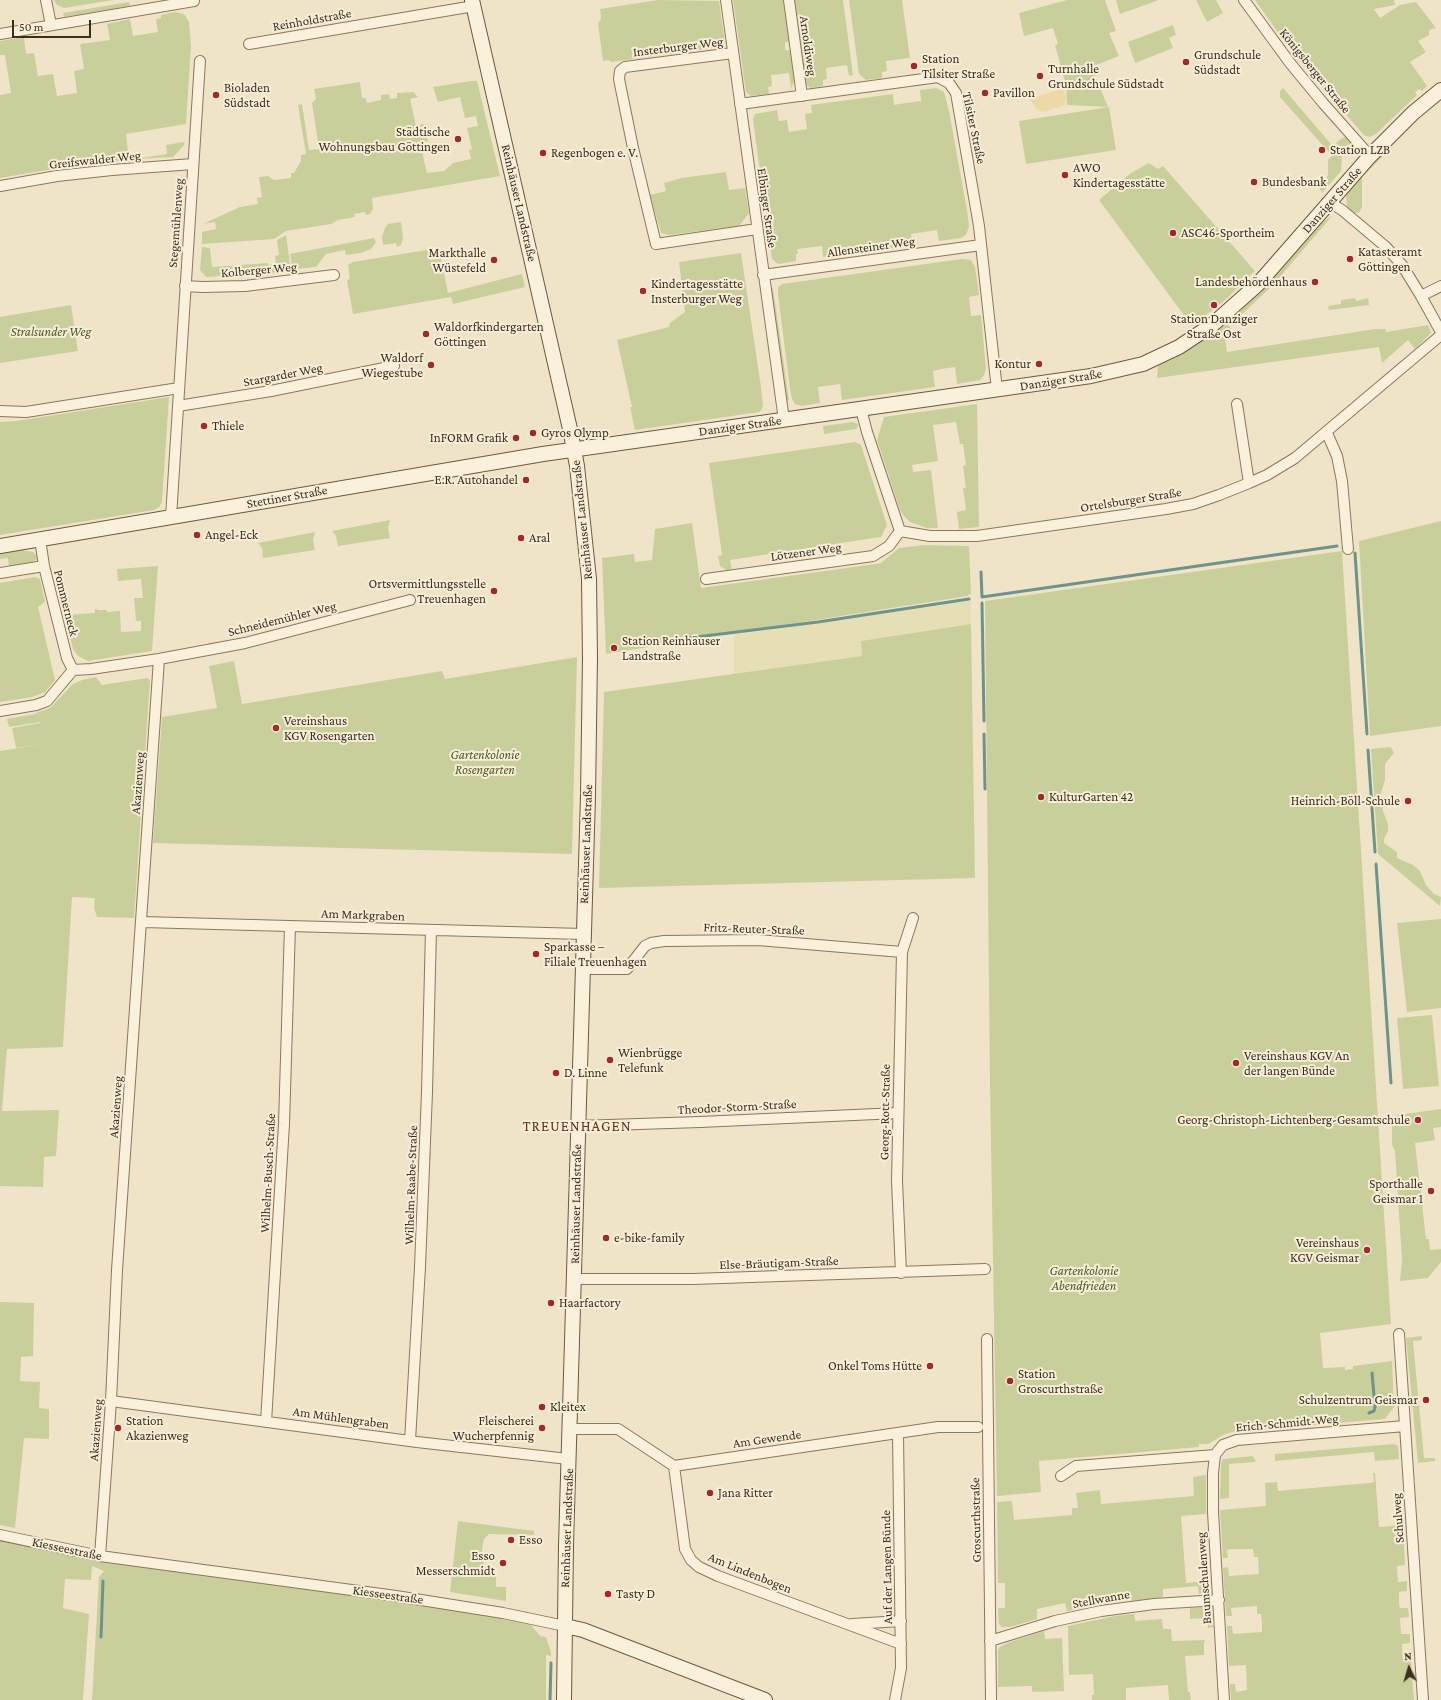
<!DOCTYPE html>
<html>
<head>
<meta charset="utf-8">
<style>
  body { margin:0 }
  #map { position:relative; width:1441px; height:1700px; overflow:hidden; background:#f0e4c8; font-family:"Crimson Pro",serif }
  canvas { display:block }
  .north { position:absolute; left:1389px; top:1648px; width:40px; height:40px; -webkit-text-stroke:3px #f7eed8; paint-order:stroke; rotate:355deg; font-size:11px; font-weight:700; line-height:16px; text-align:center; color:#3d2e20 }
  .north::after { content:''; display:block; margin:auto; width:14px; height:18px; background:#3d2e20; clip-path:polygon(50% 0,100% 100%,50% 72%,0 100%) }
  .scale { position:absolute; left:12px; top:20px; width:79px; height:18px; box-sizing:border-box; border:2px solid #3d2e20; border-top:0; padding-left:5px; font-size:12px; line-height:14px; white-space:nowrap; color:#3d2e20; -webkit-text-stroke:3px #f7eed8; paint-order:stroke }
</style>
</head>
<body>
<div id="map">
<canvas width="1441" height="1700"></canvas>
<div class="north">N</div>
<div class="scale">50 m</div>
</div>
<script>
const c = document.querySelector('canvas').getContext('2d');
c.lineJoin = 'round';
function fill(path, color) { c.fillStyle = color; c.fill(path, 'evenodd'); }
const toPath = rows => new Path2D(rows.map(r => 'M' + r).join(''));
function strokePath(path, color, width, dash) { c.strokeStyle = color; c.lineWidth = width; c.lineCap = dash ? 'butt' : 'round'; c.setLineDash(dash || []); c.stroke(path); }
function label(font, color, halo, rows, align = 'center') {
  c.font = font + ' "Crimson Pro",serif'; c.lineWidth = 4; c.setLineDash([]); c.textBaseline = 'middle'; c.strokeStyle = halo; c.fillStyle = color; for (const [text, x, y, turn = 0] of rows) {
    c.save(); c.translate(x, y); c.rotate((+turn || 0) * Math.PI / 180); c.textAlign = isNaN(turn) ? turn : align; if (halo) c.strokeText(text, 0, 0); c.fillText(text, 0, 0); c.restore();
  }
}
fill(toPath([
  [971,601,971,624,861,641,862,656,734,674,734,635]
]), '#e6deb5');
fill(toPath([
  [54,0,114,0,64,8,57,5],
  [658,0,719,1,725,43,721,47,611,62,609,60,603,61,598,24,601,18,600,9],
  [733,0,784,0,790,42,785,42,785,50,793,51,796,76,791,89,789,73,771,75,772,86,768,87,769,94,751,96,746,92],
  [792,0,843,0,853,75,849,76,847,65,826,68,827,79,823,80,823,86,811,88,804,84],
  [849,0,902,0,910,58,886,61,887,71,882,72,882,78,866,80,859,74],
  [1067,0,1105,0,1116,31,1109,33,1119,56,1091,67,1108,107,1067,105,1066,85,1055,45,1058,44,1053,28,1024,36,1019,13],
  [1116,0,1159,0,1120,14],
  [1196,0,1216,0,1223,13,1207,22],
  [1255,0,1394,0,1395,5,1374,9,1380,18,1400,5,1416,2,1436,28,1429,30,1429,35,1418,41,1426,52,1410,62,1427,86,1422,91,1420,89,1415,92,1417,95,1376,134,1370,137,1366,136,1363,134,1293,54],
  [129,2,130,6,64,17,63,13],
  [175,12,184,14,189,22,191,46,186,124,126,134,129,160,77,165,0,178,0,95,11,93,5,55,0,55,0,41,24,37,26,54,34,53,38,76,53,74,57,96,77,93,74,71,84,69,80,44,110,40,107,24,130,19,133,36,158,32,156,19,161,18,161,15],
  [1173,25,1176,35,1169,38,1173,48,1135,63,1128,42],
  [471,81,477,81,500,176,372,198,373,209,370,214,366,215,365,212,354,214,355,217,338,220,331,224,286,231,274,239,202,244,202,232,216,229,215,222,203,224,240,207,258,204,257,198,262,197,259,177,268,176,274,180,291,178,291,173,294,173,301,161,301,155,306,154,298,105,302,104,309,150,319,149,312,103,316,99,314,89,360,82,362,98,366,98,367,103,381,100,381,95,389,94,390,99,397,98,397,93,413,92,418,97,410,99,416,126,424,124,428,141,420,143,427,173,444,171,453,163,471,159,469,150,472,149,467,128,478,126,476,116,465,118,460,97,438,102,433,87],
  [936,88,944,92,949,111,968,216,969,227,966,235,961,238,939,241,937,230,911,234,913,245,823,257,822,246,797,249,798,254,796,254,796,261,778,264,772,259,755,135,753,119,755,114,777,110,779,121,787,120,789,132,807,129,805,114,812,113,811,105,893,94,894,105,899,104,921,101,920,90],
  [1283,88,1342,157,1341,171,1322,193,1319,187,1328,176,1328,160,1332,156,1280,97,1280,91],
  [1109,107,1116,150,1026,164,1019,121],
  [1346,137,1352,142,1355,150,1344,153,1336,143,1341,139],
  [183,142,185,144,173,157,136,159,167,154,166,145],
  [1390,145,1392,147,1362,177,1362,207,1359,213,1352,213,1347,207,1346,193],
  [1149,163,1158,169,1163,166,1255,271,1224,301,1192,326,1099,200,1131,173],
  [726,172,729,190,745,188,749,213,739,226,669,235,661,233,650,195,666,191,664,183,682,178],
  [1332,216,1273,285,1238,318,1238,313,1270,282,1322,222],
  [401,222,403,238,401,245,397,247,396,243,383,245,382,237,385,228,388,224],
  [286,235,291,271,260,274,206,277,200,270,202,247,210,248,212,267,268,263,268,265,276,264,275,256,279,255,277,240],
  [374,238,376,242,371,249,361,253,346,255,345,250,326,254,316,267,295,269,295,266,292,266,290,254],
  [427,250,430,260,441,258,448,293,522,274,525,287,453,304,451,297,353,314,347,280,350,279,348,265,353,262],
  [741,253,761,387,763,406,760,412,635,430,630,407,632,407,617,340,669,327,670,323,685,312,679,262],
  [962,259,971,260,975,267,979,295,969,297,971,316,981,315,986,369,984,375,980,380,957,384,955,367,941,369,933,371,935,387,842,400,840,384,818,387,820,403,802,406,795,404,792,399,790,389,778,294,778,287,782,284],
  [773,288,789,400,786,402,769,289],
  [1355,298,1356,301,1368,298,1369,305,1329,310,1328,306,1341,304,1341,300],
  [71,305,78,351,0,363,0,317],
  [1227,323,1233,331,1225,337,1227,352,1375,329,1386,329,1386,332,1428,325,1431,333,1415,349,1408,340,1382,363,1379,347,1157,378,1158,365,1171,360,1192,347],
  [169,397,162,502,159,507,154,510,0,535,0,422,16,421],
  [977,404,979,527,959,529,957,512,966,510,963,488,966,488,963,466,966,465,963,444,960,444,956,422,933,425,938,461,912,465,913,472,931,470,938,528,927,528,910,522,904,516,900,510,877,440,884,417],
  [853,422,858,424,858,426,856,429,824,434,823,426],
  [855,442,861,445,887,525,881,537,730,560,732,571,728,571,720,566,718,556,722,555,709,463],
  [390,520,388,528,390,538,338,546,336,536,332,531],
  [1441,521,1441,726,1370,736,1359,541],
  [692,523,701,588,876,564,881,563,899,548,923,545,969,546,971,594,969,594,968,596,797,623,679,639,679,642,606,654,602,558,634,554,635,562,652,560,655,529],
  [315,532,313,540,315,550,263,558,262,548,258,543],
  [21,550,33,552,37,556,37,559,31,563,9,567,8,558,0,559,0,553],
  [1342,551,1391,1324,1320,1333,1323,1368,1345,1367,1345,1370,1353,1369,1353,1366,1392,1361,1394,1407,1385,1419,1232,1432,1225,1434,1208,1444,1199,1444,1199,1447,1039,1461,1041,1492,997,1496,990,1083,985,601],
  [158,566,152,651,88,661,78,656,73,649,65,615,95,613,95,609,97,609,97,610,107,610,107,612,120,611,121,632,141,631,141,621,136,621,134,598,143,598,141,579,118,581,117,569],
  [35,577,40,579,45,602,38,607,55,680,45,692,32,697,0,702,0,583],
  [971,624,975,878,599,888,604,692,862,656,861,641],
  [577,657,572,854,153,843,162,717,217,708,209,666,234,661,242,704,442,671,445,679],
  [96,677,102,685,147,678,150,680,134,918,97,917,94,908,95,898,72,897,63,1047,7,1049,2,1111,59,1110,56,1156,44,1157,43,1187,0,1186,0,751,44,744,16,748,12,728,40,723,40,722,9,727,7,719,35,714,38,712,50,708,73,684,82,680],
  [1391,747,1394,753,1385,764,1385,780,1381,793,1383,811,1388,824,1388,831,1384,839,1384,843,1397,852,1397,858,1413,865,1420,871,1426,885,1434,894,1441,897,1440,906,1378,854,1371,749],
  [1441,919,1441,1008,1407,1012,1397,923],
  [1432,1015,1439,1086,1403,1089,1397,1018],
  [1441,1109,1441,1127,1433,1128,1435,1140,1415,1143,1426,1239,1429,1239,1430,1250,1441,1249,1441,1262,1428,1278,1400,1281,1402,1260,1395,1151,1392,1145,1392,1125,1397,1115],
  [0,1302,34,1303,33,1356,21,1357,20,1381,40,1382,39,1408,49,1409,49,1439,24,1438,15,1528,0,1525],
  [1422,1336,1422,1340,1413,1341,1424,1458,1435,1458,1435,1461,1418,1463,1406,1338],
  [1394,1444,1398,1446,1399,1459,1375,1461,1374,1452,1275,1461,1275,1454],
  [1253,1456,1256,1462,1229,1464,1229,1498,1220,1499,1221,1464,1223,1459],
  [1373,1473,1375,1473,1379,1527,1403,1525,1405,1565,1397,1566,1398,1582,1407,1581,1407,1591,1399,1592,1399,1604,1400,1608,1408,1608,1409,1617,1400,1618,1401,1634,1410,1634,1410,1643,1402,1644,1403,1661,1411,1661,1414,1700,1231,1700,1230,1684,1235,1684,1236,1692,1247,1690,1246,1665,1229,1666,1227,1626,1232,1626,1233,1634,1262,1632,1262,1623,1261,1614,1257,1614,1257,1606,1231,1608,1232,1616,1226,1616,1223,1568,1228,1567,1229,1576,1259,1574,1258,1557,1254,1557,1253,1549,1231,1549,1227,1550,1228,1558,1223,1558,1220,1510,1266,1506,1265,1483,1277,1482,1278,1491,1369,1483,1374,1482],
  [1206,1475,1206,1514,1181,1516,1186,1583,1210,1581,1209,1586,1206,1591,1199,1594,1198,1586,1163,1589,1163,1597,1132,1601,1130,1593,1101,1597,1102,1605,1067,1611,1065,1603,1037,1609,1037,1619,1010,1627,1002,1627,999,1624,998,1608,1005,1608,1005,1583,998,1583,997,1502,1012,1501,1014,1520,1072,1515,1072,1508,1078,1508,1076,1493,1100,1490,1101,1504,1194,1496,1193,1477],
  [458,1521,534,1531,534,1535,489,1534,484,1539,482,1549,484,1567,496,1567,496,1587,506,1587,506,1601,450,1592],
  [0,1540,106,1562,399,1600,475,1613,531,1625,540,1636,546,1637,551,1652,551,1656,546,1655,546,1700,92,1700,99,1577,104,1571,92,1566,91,1580,65,1579,63,1608,89,1614,83,1700,0,1700],
  [1206,1607,1212,1612,1213,1627,1208,1628,1208,1618,1190,1619,1190,1608],
  [1134,1614,1135,1621,1162,1619,1163,1629,1171,1629,1172,1641,1205,1640,1205,1642,1204,1642,1204,1655,1185,1656,1188,1692,1190,1692,1191,1700,1169,1700,1168,1685,1126,1688,1126,1700,1092,1700,1092,1695,1094,1695,1093,1674,1069,1675,1068,1626,1115,1616],
  [1044,1631,1045,1639,1062,1638,1064,1691,1032,1692,1032,1686,998,1687,998,1650,1000,1647,1007,1643]
]), '#c9cf9b');
fill(toPath([
  [1060,89,1063,90,1066,96,1065,105,1043,112,1037,110,1030,99]
]), '#ecd9a5');
strokePath(toPath([
  [1355,553,1367,734],
  [981,572,982,597,1337,546],
  [982,603,984,721],
  [672,640,818,622,969,599],
  [984,734,985,789],
  [1368,750,1375,852],
  [1376,864,1391,1083],
  [1369,1413,1374,1411,1375,1407,1372,1373],
  [101,1637,103,1581],
  [550,1700,551,1663]
]), '#6f938a', 3);
const street = toPath([
  [46,0,51,25],
  [726,0,784,420],
  [789,0,802,96],
  [1244,0,1290,63,1323,103,1370,156],
  [0,34,194,1,193,0],
  [249,44,474,6],
  [733,53,625,67,620,71,619,79,633,148,656,244,757,229],
  [740,104,938,77,949,83,956,93,979,226,997,390],
  [0,186,57,176,112,170,193,164],
  [1329,202,1342,210,1386,247,1402,265,1421,296,1441,332],
  [763,275,981,245],
  [185,286,202,287,245,286,334,275],
  [1421,296,1441,286],
  [1237,404,1249,483],
  [178,406,271,391,394,366],
  [861,409,867,432,900,531,930,536,977,536,1166,509,1193,504,1219,495,1249,483,1267,475,1295,458,1441,335],
  [0,411,26,412,179,388],
  [1327,433,1337,456,1342,481,1348,549],
  [171,517,200,61],
  [40,539,44,566,67,658,73,670],
  [0,573,44,566],
  [706,579,873,556,889,546,900,531],
  [0,711,36,705,47,701,73,670,91,669,159,659,245,643,410,600],
  [142,922,583,934],
  [582,969,627,969,645,946,651,943,664,941,758,940,902,952],
  [577,1126,700,1122,898,1113],
  [901,1273,897,1181,902,952,913,918],
  [574,1279,693,1279,985,1269],
  [1399,1334,1423,1700],
  [987,1339,991,1700],
  [111,1401,417,1442,568,1459],
  [266,1422,284,1124,290,926],
  [570,1429,618,1429,674,1466,938,1427,978,1427],
  [410,1441,420,1267,427,1092,431,930],
  [674,1466,685,1549,691,1560,699,1567,718,1576,901,1644],
  [1061,1476,1076,1466,1215,1455],
  [0,1535,100,1556,396,1596,503,1613,565,1626],
  [100,1556,111,1401,117,1270,159,659],
  [852,1624,901,1621],
  [990,1641,1055,1621,1101,1611,1154,1604,1219,1600],
  [895,1700,901,1668,898,1433],
  [1224,1700,1213,1512,1213,1473,1215,1455,1218,1451,1223,1445,1237,1440,1405,1426]
]);
const secondary = toPath([
  [472,0,570,429,577,466,589,579,590,658,588,796,566,1545,564,1700],
  [0,546,543,454,1091,376,1143,364,1179,347,1212,325,1258,284,1370,156,1413,113,1441,90],
  [565,1626,583,1630,765,1700]
]);
strokePath(street, '#8d765c', 12);
strokePath(secondary, '#6f573f', 16);
strokePath(street, '#faf1dc', 10);
strokePath(secondary, '#faf1dc', 14);
for (const [x, y, r, color] of [
  [1186,62,4,"#9e2a2b"],
  [914,66,4,"#9e2a2b"],
  [1040,76,4,"#9e2a2b"],
  [985,93,4,"#9e2a2b"],
  [216,95,4,"#9e2a2b"],
  [458,139,4,"#9e2a2b"],
  [1322,150,4,"#9e2a2b"],
  [543,153,4,"#9e2a2b"],
  [1065,175,4,"#9e2a2b"],
  [1254,182,4,"#9e2a2b"],
  [1173,233,4,"#9e2a2b"],
  [1350,259,4,"#9e2a2b"],
  [494,260,4,"#9e2a2b"],
  [1315,282,4,"#9e2a2b"],
  [643,291,4,"#9e2a2b"],
  [1214,305,4,"#9e2a2b"],
  [426,334,4,"#9e2a2b"],
  [1039,364,4,"#9e2a2b"],
  [431,365,4,"#9e2a2b"],
  [204,426,4,"#9e2a2b"],
  [533,433,4,"#9e2a2b"],
  [516,438,4,"#9e2a2b"],
  [526,480,4,"#9e2a2b"],
  [197,535,4,"#9e2a2b"],
  [521,538,4,"#9e2a2b"],
  [494,591,4,"#9e2a2b"],
  [614,648,4,"#9e2a2b"],
  [276,728,4,"#9e2a2b"],
  [1041,797,4,"#9e2a2b"],
  [1408,801,4,"#9e2a2b"],
  [536,954,4,"#9e2a2b"],
  [610,1060,4,"#9e2a2b"],
  [1236,1063,4,"#9e2a2b"],
  [556,1073,4,"#9e2a2b"],
  [1418,1120,4,"#9e2a2b"],
  [1431,1191,4,"#9e2a2b"],
  [606,1238,4,"#9e2a2b"],
  [1367,1250,4,"#9e2a2b"],
  [551,1303,4,"#9e2a2b"],
  [930,1366,4,"#9e2a2b"],
  [1010,1381,4,"#9e2a2b"],
  [1426,1400,4,"#9e2a2b"],
  [542,1407,4,"#9e2a2b"],
  [118,1428,4,"#9e2a2b"],
  [542,1428,4,"#9e2a2b"],
  [710,1493,4,"#9e2a2b"],
  [511,1540,4,"#9e2a2b"],
  [503,1563,4,"#9e2a2b"],
  [608,1594,4,"#9e2a2b"]
]) { const dot = new Path2D(); dot.arc(x, y, r, 0, 2 * Math.PI); c.fillStyle = color; c.fill(dot); strokePath(dot, '#f7eed8', 1.5); }
label('13px', '#3d2e20', '#f7eed8', [
  ["Reinholdstraße",312,20,-10],
  ["Arnoldiweg",808,46,82],
  ["Insterburger Weg",678,47,-7],
  ["Königsberger Straße",1315,71,51],
  ["Tilsiter Straße",974,128,78],
  ["Greifswalder Weg",95,160,-6],
  ["Danziger Straße",1332,200,-49],
  ["Reinhäuser Landstraße",519,203,77],
  ["Elbinger Straße",767,208,82],
  ["Stegemühlenweg",176,223,-86],
  ["Allensteiner Weg",871,247,-8],
  ["Kolberger Weg",259,270,-5],
  ["Stargarder Weg",283,375,-11],
  ["Danziger Straße",1061,380,-9],
  ["Danziger Straße",740,426,-8],
  ["Stettiner Straße",287,497,-10],
  ["Ortelsburger Straße",1131,500,-9],
  ["Reinhäuser Landstraße",582,520,-96],
  ["Lötzener Weg",806,552,-8],
  ["Pommerneck",66,603,76],
  ["Schneidemühler Weg",282,619,-14],
  ["Akazienweg",138,783,-86],
  ["Reinhäuser Landstraße",586,844,-88],
  ["Am Markgraben",363,915,2],
  ["Fritz-Reuter-Straße",754,929,2],
  ["Akazienweg",116,1107,-86],
  ["Theodor-Storm-Straße",737,1107,-3],
  ["Georg-Rott-Straße",885,1112,-89],
  ["Wilhelm-Busch-Straße",268,1173,-87],
  ["Wilhelm-Raabe-Straße",411,1185,-88],
  ["Reinhäuser Landstraße",576,1204,-89],
  ["Else-Bräutigam-Straße",779,1263,-2],
  ["Am Mühlengraben",341,1418,8],
  ["Erich-Schmidt-Weg",1287,1423,-5],
  ["Akazienweg",96,1430,-86],
  ["Am Gewende",767,1439,-8],
  ["Schulweg",1398,1518,-94],
  ["Groscurthstraße",976,1520,-91],
  ["Reinhäuser Landstraße",567,1528,-88],
  ["Kiesseestraße",67,1549,12],
  ["Auf der Langen Bünde",887,1567,-91],
  ["Am Lindenbogen",750,1573,22],
  ["Baumschulenweg",1204,1578,-94],
  ["Kiesseestraße",388,1595,8],
  ["Stellwanne",1101,1599,-10]
]);
label('13px', '#3d2e20', '#f7eed8', [
  ["Grundschule",1194,55],
  ["Südstadt",1194,70],
  ["Station",922,59],
  ["Tilsiter Straße",922,74],
  ["Turnhalle",1048,69],
  ["Grundschule Südstadt",1048,84],
  ["Bioladen",224,88],
  ["Südstadt",224,103],
  ["Pavillon",993,93],
  ["Städtische",450,132,"right"],
  ["Wohnungsbau Göttingen",450,147,"right"],
  ["Station LZB",1330,150],
  ["Regenbogen e. V.",551,153],
  ["AWO",1073,168],
  ["Kindertagesstätte",1073,183],
  ["Bundesbank",1262,182],
  ["ASC46-Sportheim",1181,233],
  ["Katasteramt",1358,252],
  ["Göttingen",1358,267],
  ["Markthalle",486,253,"right"],
  ["Wüstefeld",486,268,"right"],
  ["Landesbehördenhaus",1307,282,"right"],
  ["Kindertagesstätte",651,284],
  ["Insterburger Weg",651,299],
  ["Station Danziger",1214,319,"center"],
  ["Straße Ost",1214,334,"center"],
  ["Waldorfkindergarten",434,327],
  ["Göttingen",434,342],
  ["Waldorf",423,358,"right"],
  ["Wiegestube",423,373,"right"],
  ["Kontur",1031,364,"right"],
  ["Thiele",212,426],
  ["Gyros Olymp",541,433],
  ["InFORM Grafik",508,438,"right"],
  ["E.R. Autohandel",518,480,"right"],
  ["Angel-Eck",205,535],
  ["Aral",529,538],
  ["Ortsvermittlungsstelle",486,584,"right"],
  ["Treuenhagen",486,599,"right"],
  ["Station Reinhäuser",622,641],
  ["Landstraße",622,656],
  ["Vereinshaus",284,721],
  ["KGV Rosengarten",284,736],
  ["KulturGarten 42",1049,797],
  ["Heinrich-Böll-Schule",1400,801,"right"],
  ["Sparkasse –",544,947],
  ["Filiale Treuenhagen",544,962],
  ["Wienbrügge",618,1053],
  ["Telefunk",618,1068],
  ["Vereinshaus KGV An",1244,1056],
  ["der langen Bünde",1244,1071],
  ["D. Linne",564,1073],
  ["Georg-Christoph-Lichtenberg-Gesamtschule",1410,1120,"right"],
  ["Sporthalle",1423,1184,"right"],
  ["Geismar 1",1423,1199,"right"],
  ["e-bike-family",614,1238],
  ["Vereinshaus",1359,1243,"right"],
  ["KGV Geismar",1359,1258,"right"],
  ["Haarfactory",559,1303],
  ["Onkel Toms Hütte",922,1366,"right"],
  ["Station",1018,1374],
  ["Groscurthstraße",1018,1389],
  ["Schulzentrum Geismar",1418,1400,"right"],
  ["Kleitex",550,1407],
  ["Station",126,1421],
  ["Akazienweg",126,1436],
  ["Fleischerei",534,1421,"right"],
  ["Wucherpfennig",534,1436,"right"],
  ["Jana Ritter",718,1493],
  ["Esso",519,1540],
  ["Esso",495,1556,"right"],
  ["Messerschmidt",495,1571,"right"],
  ["Tasty D",616,1594]
], 'left');
label('italic 13px', '#4d5a26', '#f7eed8', [
  ["Stralsunder Weg",51,332],
  ["Gartenkolonie",485,755],
  ["Rosengarten",485,770],
  ["Gartenkolonie",1084,1271],
  ["Abendfrieden",1084,1286]
]);
c.letterSpacing = '1px';
label('15px', '#6b2e1e', '#f7eed8', [
  ["TREUENHAGEN",577,1126]
]);
c.letterSpacing = '0px';
</script>
</body>
</html>
